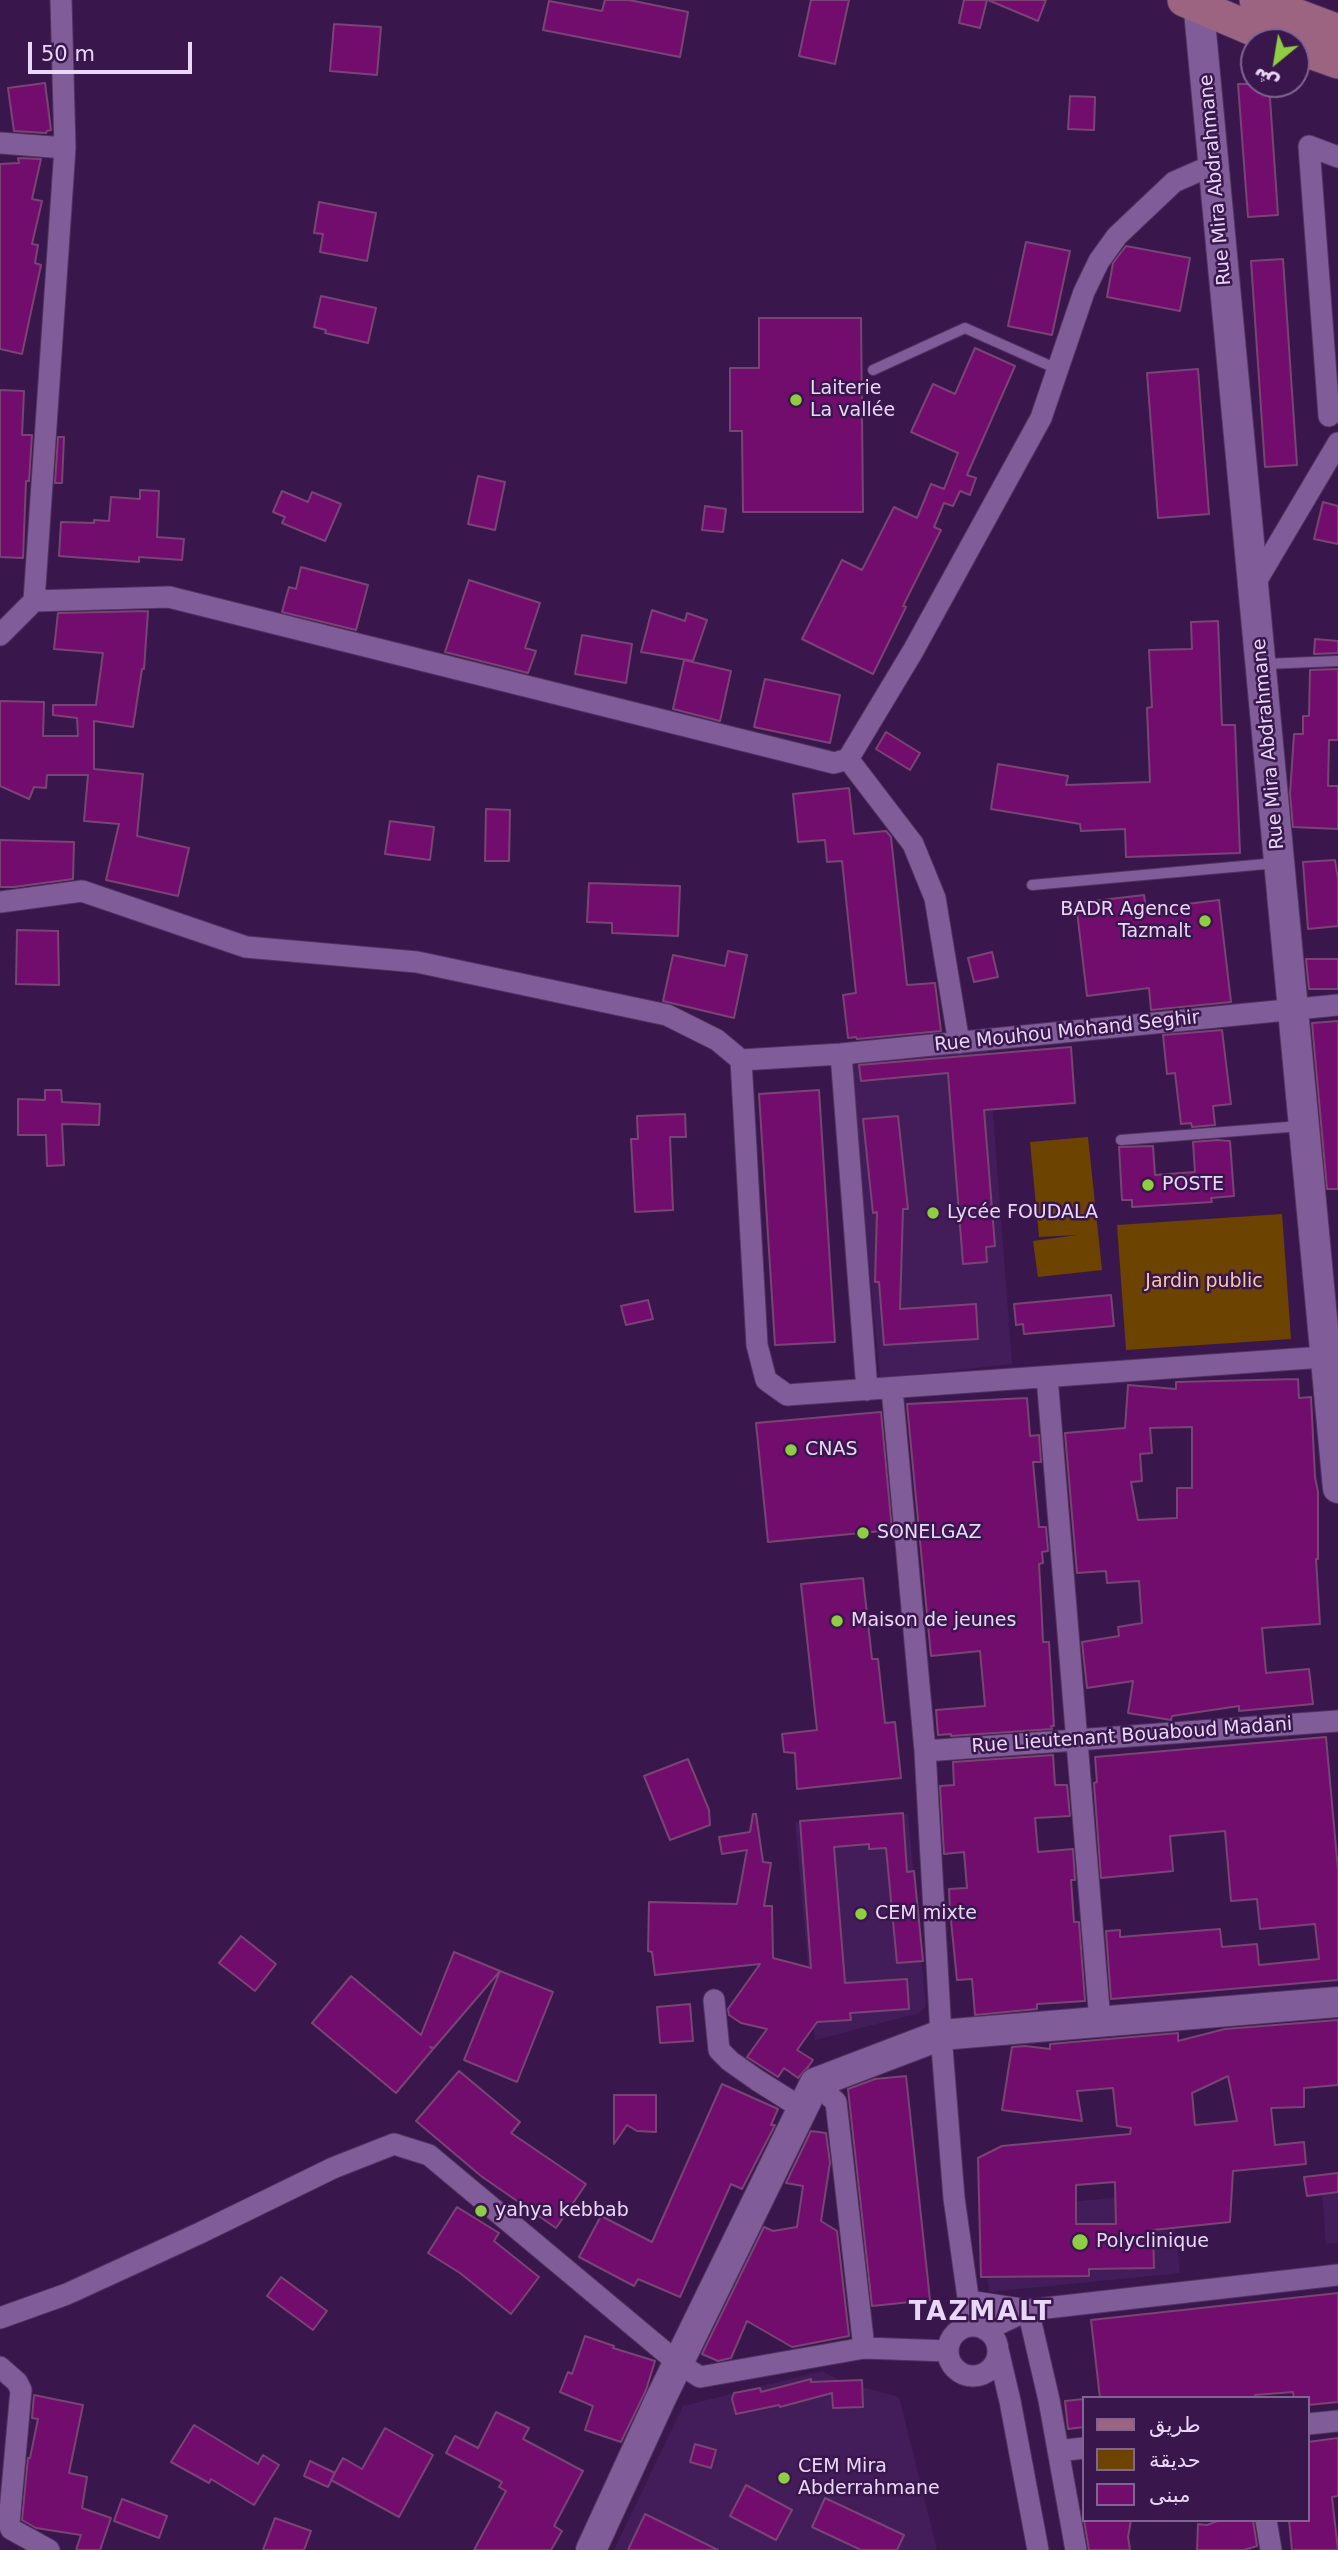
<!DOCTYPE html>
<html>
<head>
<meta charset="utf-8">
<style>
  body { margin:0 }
  #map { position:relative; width:1338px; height:2550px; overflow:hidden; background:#39174d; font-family:"DejaVu Sans",Cairo,sans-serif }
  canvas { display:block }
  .legend { position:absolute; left:1082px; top:2396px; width:228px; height:126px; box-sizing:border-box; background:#39174d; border:2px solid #806491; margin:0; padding:9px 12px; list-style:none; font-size:21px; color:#ead7f8 }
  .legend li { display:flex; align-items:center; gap:14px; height:35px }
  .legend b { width:35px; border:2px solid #806491 }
  .north { position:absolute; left:1240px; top:28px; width:70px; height:70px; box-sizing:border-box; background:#39174d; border:2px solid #806491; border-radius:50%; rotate:210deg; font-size:19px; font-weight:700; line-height:28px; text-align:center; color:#ead7f8 }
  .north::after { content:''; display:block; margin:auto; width:24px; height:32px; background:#8fcd42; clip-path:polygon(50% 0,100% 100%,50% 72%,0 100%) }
  .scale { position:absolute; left:28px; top:42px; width:164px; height:32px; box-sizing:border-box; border:4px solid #ead7f8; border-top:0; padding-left:9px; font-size:21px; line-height:24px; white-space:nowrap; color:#ead7f8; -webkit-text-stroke:5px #39174d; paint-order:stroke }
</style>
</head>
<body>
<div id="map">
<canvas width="1338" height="2550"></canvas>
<ul class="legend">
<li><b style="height:9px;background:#9d6482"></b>طريق</li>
<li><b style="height:19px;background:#6c4300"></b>حديقة</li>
<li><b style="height:19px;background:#720d6d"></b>مبنى</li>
</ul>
<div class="north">ش</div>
<div class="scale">50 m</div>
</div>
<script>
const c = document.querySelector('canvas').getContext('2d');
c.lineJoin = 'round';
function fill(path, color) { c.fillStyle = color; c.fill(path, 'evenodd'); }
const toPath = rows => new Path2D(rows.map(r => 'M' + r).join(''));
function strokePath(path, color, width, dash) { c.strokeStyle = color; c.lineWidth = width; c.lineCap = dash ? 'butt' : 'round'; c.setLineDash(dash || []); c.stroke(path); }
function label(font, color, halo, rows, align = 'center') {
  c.font = font + ' "DejaVu Sans",sans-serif'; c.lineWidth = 5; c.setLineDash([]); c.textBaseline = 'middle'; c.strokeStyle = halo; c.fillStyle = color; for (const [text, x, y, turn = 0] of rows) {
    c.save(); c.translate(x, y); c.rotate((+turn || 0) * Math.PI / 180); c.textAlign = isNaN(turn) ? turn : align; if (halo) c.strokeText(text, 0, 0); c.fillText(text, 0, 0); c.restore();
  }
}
fill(toPath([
  [988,1047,1012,1364,880,1378,850,1063],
  [908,1814,926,2006,919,2013,815,2040,795,1822],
  [1338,2179,1338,2243,1326,2244,1321,2180],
  [1171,2192,1180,2273,989,2292,980,2211],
  [822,2371,842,2382,899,2397,937,2550,614,2550,683,2406]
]), '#431d5a');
fill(toPath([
  [1088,1137,1102,1270,1038,1277,1033,1241,1078,1235,1039,1237,1030,1142],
  [1282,1214,1291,1339,1126,1350,1117,1225]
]), '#6c4300');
const building = toPath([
  [605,0,629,0,688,12,680,57,543,30,549,1,602,11,605,0],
  [811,0,849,0,835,64,799,56,811,0],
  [964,0,987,0,980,28,959,23,964,0],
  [988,0,1046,0,1038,21,988,0],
  [334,24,381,27,377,75,330,71,334,24],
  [45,83,51,130,47,131,46,133,14,131,8,88,45,83],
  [1238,84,1269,84,1278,215,1248,217,1238,84],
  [1070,96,1095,97,1094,130,1068,129,1070,96],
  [18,158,41,159,32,199,42,201,32,244,38,245,35,263,41,265,22,354,0,349,0,164,19,163,18,158],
  [319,202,376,213,367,261,320,252,323,234,314,233,319,202],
  [1026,242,1070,251,1052,335,1008,326,1026,242],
  [1126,246,1190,258,1180,311,1107,297,1113,263,1126,246],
  [1283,259,1297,465,1265,467,1251,261,1283,259],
  [321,296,376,308,368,343,325,333,326,330,314,327,321,296],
  [759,318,861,318,863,512,743,512,742,431,730,431,730,368,759,368,759,318],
  [975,348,1015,366,967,475,976,478,970,495,960,491,953,506,944,503,934,527,941,530,903,606,906,607,873,674,802,639,842,560,862,570,894,507,917,518,931,484,944,489,958,453,911,432,933,384,955,394,975,348],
  [1198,369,1209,514,1158,518,1147,373,1198,369],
  [0,390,24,391,22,435,32,435,29,481,26,481,23,558,0,557,0,390],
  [58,437,64,437,62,483,55,483,58,437],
  [478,476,505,482,495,530,468,524,478,476],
  [140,490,159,491,157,537,184,539,182,560,139,557,139,562,59,556,61,522,94,523,94,520,109,521,111,497,140,499,140,490],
  [282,491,308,502,312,492,341,504,325,541,282,523,285,517,273,512,282,491],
  [1323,502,1338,506,1338,544,1314,539,1323,502],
  [705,506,726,509,723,532,702,530,705,506],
  [301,567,368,585,356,630,282,612,289,587,296,589,301,567],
  [469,580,540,603,525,648,536,651,528,673,445,652,469,580],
  [652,610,685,621,687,613,707,620,693,661,641,652,652,610],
  [148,611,144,669,142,669,133,727,94,721,94,769,143,774,137,836,189,848,178,896,106,880,119,824,84,821,88,775,47,775,46,788,34,787,29,799,0,786,0,701,44,702,43,736,78,736,77,718,53,715,53,705,96,705,103,653,54,649,58,613,148,611],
  [1218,621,1222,725,1235,725,1240,853,1126,857,1125,829,1081,831,1080,824,991,809,998,764,1068,776,1066,785,1150,782,1147,708,1152,707,1149,650,1192,649,1191,622,1218,621],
  [582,635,632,644,626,683,575,674,582,635],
  [1315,639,1338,641,1338,653,1314,654,1315,639],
  [684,660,731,671,720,721,673,709,684,660],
  [1338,669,1338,740,1329,740,1328,786,1338,786,1338,829,1293,827,1290,794,1294,734,1303,734,1303,716,1309,716,1310,670,1338,669],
  [765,679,840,695,830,743,754,727,765,679],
  [886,732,920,753,910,770,876,749,886,732],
  [849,788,854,834,886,831,891,837,907,985,935,983,941,1031,857,1039,856,1037,848,1038,843,995,856,993,842,861,827,862,825,840,798,842,793,794,849,788],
  [486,809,510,810,509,861,485,861,486,809],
  [390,821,434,827,430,860,385,854,390,821],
  [0,840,74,842,73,879,14,887,0,887,0,840],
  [1335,860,1338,879,1338,926,1308,929,1303,862,1335,860],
  [589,883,680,886,678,936,612,933,612,923,587,922,589,883],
  [1144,895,1146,909,1219,900,1231,1002,1151,1010,1149,988,1087,996,1076,903,1144,895],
  [17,930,58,931,59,985,16,984,17,930],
  [728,951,747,955,734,1018,663,1001,673,955,725,966,728,951],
  [992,952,998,977,974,982,968,958,992,952],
  [1306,959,1338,959,1338,989,1309,989,1306,959],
  [1338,1021,1338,1189,1327,1189,1312,1023,1338,1021],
  [1222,1030,1231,1104,1213,1106,1215,1125,1192,1127,1191,1123,1181,1124,1175,1073,1167,1074,1163,1035,1222,1030],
  [1071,1047,1075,1103,984,1110,995,1246,986,1247,987,1262,963,1264,948,1073,861,1081,859,1065,1071,1047],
  [45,1090,61,1090,62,1102,100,1104,99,1125,62,1124,64,1165,47,1166,46,1135,18,1135,18,1099,45,1100,45,1090],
  [819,1090,835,1342,775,1345,759,1094,819,1090],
  [685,1114,686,1137,670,1137,673,1210,635,1212,631,1139,638,1139,637,1116,685,1114],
  [898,1116,908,1209,903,1209,900,1309,976,1304,978,1339,884,1345,879,1282,875,1282,877,1212,873,1213,863,1119,898,1116],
  [1217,1140,1230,1141,1234,1196,1211,1198,1212,1202,1132,1207,1132,1200,1122,1200,1119,1147,1153,1146,1155,1175,1195,1172,1193,1142,1217,1140],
  [1111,1295,1114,1326,1024,1334,1023,1324,1016,1325,1014,1304,1111,1295],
  [648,1300,653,1319,626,1325,621,1306,648,1300],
  [1298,1379,1299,1398,1311,1397,1315,1477,1318,1492,1318,1559,1316,1559,1320,1624,1262,1628,1266,1673,1309,1669,1313,1704,1239,1711,1239,1706,1172,1716,1171,1720,1128,1713,1133,1681,1087,1688,1082,1642,1119,1636,1118,1627,1142,1623,1139,1581,1107,1583,1106,1571,1077,1573,1065,1433,1125,1428,1128,1385,1176,1389,1176,1382,1298,1379],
  [1192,1427,1192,1488,1177,1488,1177,1518,1138,1520,1131,1482,1142,1481,1140,1454,1152,1453,1150,1428,1192,1427],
  [1027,1398,1030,1436,1039,1435,1041,1462,1033,1462,1039,1527,1046,1527,1048,1551,1042,1552,1043,1563,1039,1564,1041,1599,1043,1642,1049,1642,1054,1726,1051,1726,1052,1729,951,1736,951,1734,938,1735,936,1710,985,1706,980,1651,931,1656,907,1404,1027,1398],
  [881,1412,892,1530,768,1542,756,1423,881,1412],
  [863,1578,872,1659,878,1659,885,1723,895,1722,901,1778,797,1789,795,1753,784,1752,782,1734,817,1730,801,1584,863,1578],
  [1326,1737,1338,1870,1338,1980,1111,1999,1106,1931,1120,1930,1120,1937,1220,1929,1222,1947,1257,1944,1259,1965,1319,1959,1315,1924,1260,1929,1257,1899,1231,1901,1225,1831,1170,1836,1173,1871,1101,1878,1094,1783,1097,1782,1095,1757,1326,1737],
  [1053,1755,1055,1785,1067,1785,1070,1816,1035,1818,1038,1852,1073,1849,1075,1880,1071,1880,1074,1922,1079,1922,1085,2001,1037,2004,1037,2009,975,2015,972,1979,957,1980,950,1911,949,1889,967,1888,964,1852,944,1854,940,1786,954,1785,953,1762,1053,1755],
  [688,1759,709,1810,710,1825,670,1840,644,1776,688,1759],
  [903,1813,907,1872,914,1871,923,1961,897,1963,886,1848,869,1849,869,1844,834,1847,845,1983,907,1979,909,2009,850,2013,851,2020,817,2022,797,2050,813,2060,808,2067,798,2078,784,2068,778,2077,747,2057,767,2029,741,2023,729,2015,728,2009,760,1964,655,1975,652,1952,648,1951,649,1902,737,1904,747,1850,722,1854,719,1837,750,1832,753,1814,756,1814,763,1862,771,1863,764,1906,772,1906,773,1958,811,1968,800,1821,903,1813],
  [241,1936,276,1964,255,1991,219,1963,241,1936],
  [454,1952,500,1971,434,2048,430,2047,433,2049,396,2093,312,2023,351,1976,421,2035,454,1952],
  [500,1971,553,1992,517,2082,464,2060,500,1971],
  [690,2004,693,2041,660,2043,657,2007,690,2004],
  [1338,2020,1338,2085,1304,2088,1304,2107,1271,2108,1275,2145,1304,2142,1306,2164,1233,2171,1230,2222,1153,2230,1154,2268,1089,2269,1089,2276,981,2277,978,2158,1002,2146,1130,2134,1131,2128,1117,2126,1113,2088,1077,2091,1082,2121,1002,2110,1012,2047,1025,2046,1050,2049,1050,2044,1178,2033,1178,2041,1225,2029,1338,2020],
  [1228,2076,1237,2121,1195,2125,1192,2093,1228,2076],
  [1115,2182,1116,2224,1076,2224,1076,2185,1115,2182],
  [459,2071,520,2122,511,2133,586,2184,556,2228,481,2176,416,2121,459,2071],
  [906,2076,930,2300,872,2306,848,2089,875,2079,906,2076],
  [722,2084,778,2109,771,2125,775,2125,742,2189,731,2184,680,2297,638,2279,634,2286,579,2257,601,2216,652,2242,722,2084],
  [614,2095,656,2095,656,2132,637,2131,627,2125,614,2144,614,2095],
  [811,2131,826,2133,830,2163,821,2221,837,2231,849,2336,792,2347,747,2321,731,2358,718,2361,702,2354,764,2227,773,2231,797,2227,803,2186,786,2183,811,2131],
  [1338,2173,1338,2192,1307,2196,1304,2177,1338,2173],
  [457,2207,499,2233,494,2241,539,2277,511,2314,460,2273,428,2253,457,2207],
  [281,2277,327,2311,313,2330,267,2296,281,2277],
  [1338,2293,1338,2402,1308,2405,1308,2398,1294,2398,1293,2392,1255,2395,1255,2398,1100,2398,1091,2320,1338,2293],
  [585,2336,614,2346,613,2348,655,2361,646,2390,621,2442,585,2430,593,2406,560,2392,568,2372,572,2374,585,2336],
  [811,2379,811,2382,862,2380,863,2407,833,2408,832,2393,780,2407,779,2405,736,2414,732,2399,734,2393,760,2388,761,2392,811,2379],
  [34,2395,83,2405,69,2473,87,2477,82,2508,111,2518,100,2550,76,2550,81,2535,36,2528,22,2520,28,2458,30,2458,38,2419,32,2418,34,2395],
  [1084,2399,1084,2427,1068,2429,1065,2401,1084,2399],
  [496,2412,529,2428,523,2439,583,2471,554,2526,562,2531,551,2550,474,2550,506,2491,499,2487,502,2482,446,2453,455,2436,478,2448,496,2412],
  [194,2425,258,2464,263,2455,279,2465,254,2505,211,2479,209,2483,171,2462,194,2425],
  [385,2428,433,2455,399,2517,331,2480,343,2458,362,2469,385,2428],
  [1338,2438,1338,2496,1332,2497,1338,2550,1292,2550,1289,2520,1308,2520,1308,2442,1338,2438],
  [695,2444,716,2450,711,2468,690,2462,695,2444],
  [310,2461,335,2473,328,2487,304,2476,310,2461],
  [746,2485,792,2510,776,2540,730,2516,746,2485],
  [825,2498,904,2535,897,2550,861,2550,812,2527,825,2498],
  [122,2499,167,2516,159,2538,114,2521,122,2499],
  [645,2514,718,2550,628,2550,645,2514],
  [275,2518,311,2531,304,2550,263,2550,275,2518],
  [1084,2520,1131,2520,1128,2537,1130,2550,1089,2550,1084,2520],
  [1220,2520,1253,2520,1257,2546,1244,2550,1197,2550,1198,2524,1207,2525,1220,2520]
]);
fill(building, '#720d6d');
strokePath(building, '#794474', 2);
const lane = toPath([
  [873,370,965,328,1057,369],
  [1264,664,1338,661],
  [1032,885,1277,863],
  [1121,1140,1301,1126]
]);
const street = toPath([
  [61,0,65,148,34,601,169,597,834,763,848,759],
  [0,143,65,148],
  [1329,416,1309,146,1338,157],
  [1254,585,1338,443],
  [0,635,34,601],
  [0,902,82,891,246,947,417,962,667,1015,717,1040,741,1060,841,1054,1338,1005],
  [959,1043,935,898,913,844,848,759,913,651,1041,418,1084,292,1099,261,1117,236,1174,182,1215,164],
  [841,1054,867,1390],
  [741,1060,757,1345,766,1380,787,1395,1338,1356],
  [1047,1377,1100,2022],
  [892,1389,925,1751,941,2035,954,2198,972,2326],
  [925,1751,1338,1721],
  [714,2000,719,2050,730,2061,757,2080,803,2109],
  [815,2083,836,2102,864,2348],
  [968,2301,1028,2310,1049,2400,1076,2550],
  [0,2318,67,2294,200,2233,333,2168,394,2144,429,2155,678,2363,700,2377,864,2348,948,2351],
  '948 2351a25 25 0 1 1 50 0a25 25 0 1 1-50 0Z',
  [986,2330,1028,2310,1338,2275],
  [998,2350,1010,2401,1038,2550],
  [0,2367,17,2382,21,2390,9,2523,11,2529,49,2550],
  [1308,2424,1338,2421],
  [1058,2451,1084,2448],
  [1266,2520,1271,2550]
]);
const secondary = toPath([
  [1198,0,1338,1488],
  [591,2550,660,2400,815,2083,941,2035,1338,2002]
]);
const primary = toPath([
  [1184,0,1283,42],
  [1256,0,1338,31],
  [1296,47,1338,62]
]);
strokePath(lane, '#503461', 12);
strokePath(street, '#503461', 23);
strokePath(secondary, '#503461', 32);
strokePath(primary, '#503461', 35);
strokePath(lane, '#805d98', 10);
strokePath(street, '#805d98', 21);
strokePath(secondary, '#805d98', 30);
strokePath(primary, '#9d6482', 33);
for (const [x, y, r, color] of [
  [796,400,7,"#8fcd42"],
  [1205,921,7,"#8fcd42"],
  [1148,1185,7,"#8fcd42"],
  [933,1213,7,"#8fcd42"],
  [791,1450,7,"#8fcd42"],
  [863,1533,7,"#8fcd42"],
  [837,1621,7,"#8fcd42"],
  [861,1914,7,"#8fcd42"],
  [481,2211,7,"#8fcd42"],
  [1080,2242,9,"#8fcd42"],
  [784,2478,7,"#8fcd42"]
]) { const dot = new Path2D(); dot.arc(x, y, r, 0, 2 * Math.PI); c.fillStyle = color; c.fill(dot); strokePath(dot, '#39174d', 2.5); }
label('19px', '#ead7f8', '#39174d', [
  ["Rue Mira Abdrahmane",1216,180,-95],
  ["Rue Mira Abdrahmane",1269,744,-95],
  ["Rue Mouhou Mohand Seghir",1067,1032,-6],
  ["Rue Lieutenant Bouaboud Madani",1132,1736,-4]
]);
label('19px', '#ead7f8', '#39174d', [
  ["Laiterie",810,389],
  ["La vallée",810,411],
  ["BADR Agence",1191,910,"right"],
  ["Tazmalt",1191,932,"right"],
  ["POSTE",1162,1185],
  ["Lycée FOUDALA",947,1213],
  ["CNAS",805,1450],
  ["SONELGAZ",877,1533],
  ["Maison de jeunes",851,1621],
  ["CEM mixte",875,1914],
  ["yahya kebbab",495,2211],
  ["Polyclinique",1096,2242],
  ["CEM Mira",798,2467],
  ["Abderrahmane",798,2489]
], 'left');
label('19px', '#f5cc9b', '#39174d', [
  ["Jardin public",1204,1282]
]);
c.letterSpacing = '2px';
label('bold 26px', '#ead7f8', '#39174d', [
  ["TAZMALT",981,2313]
]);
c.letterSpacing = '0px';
</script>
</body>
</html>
